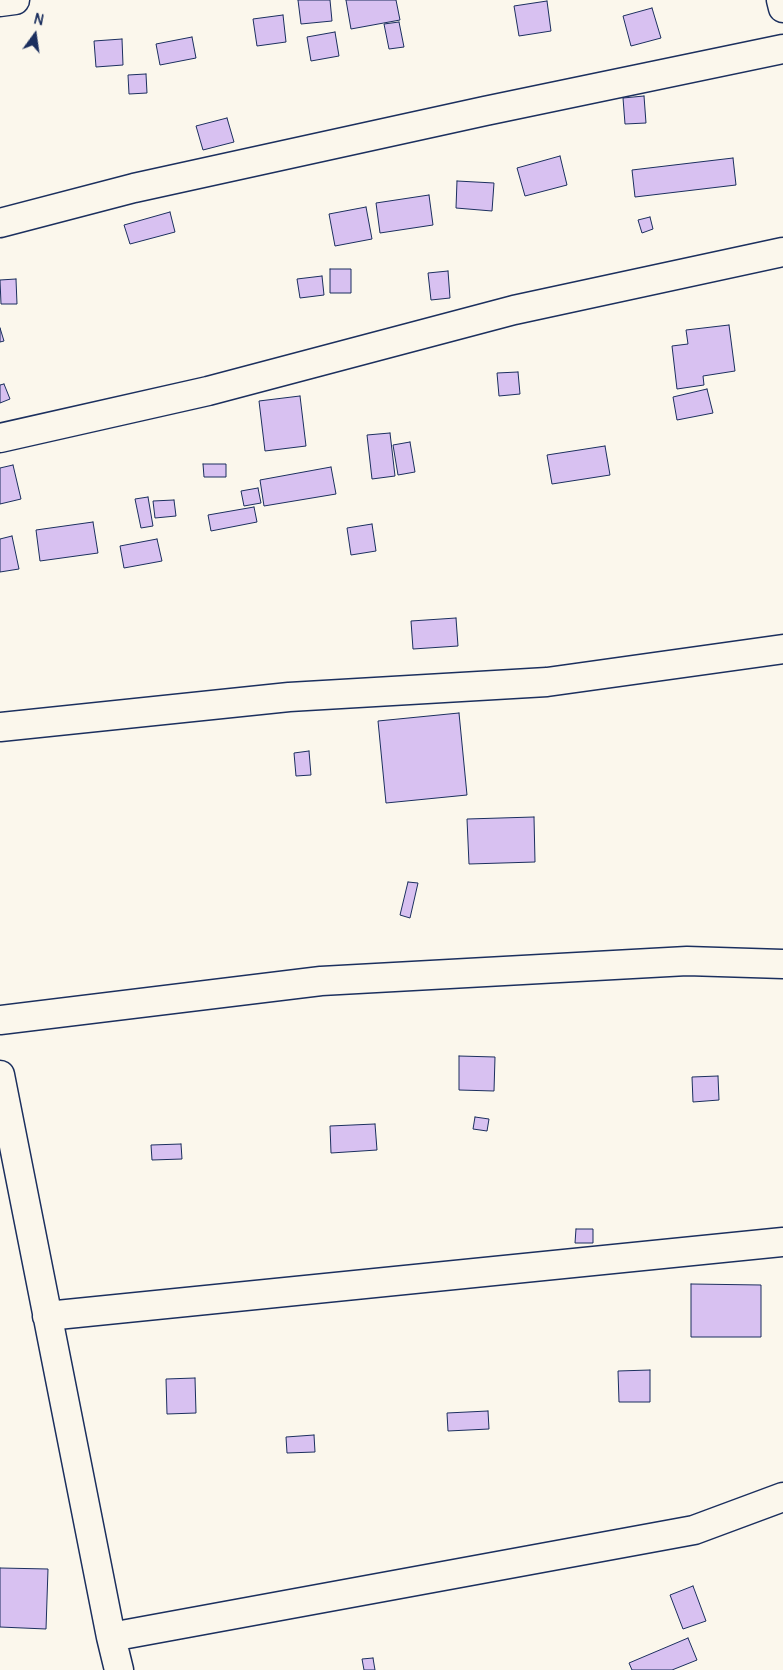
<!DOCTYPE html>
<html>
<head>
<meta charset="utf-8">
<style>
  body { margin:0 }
  #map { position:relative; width:783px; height:1670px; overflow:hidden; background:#fbf7ec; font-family:Pangolin,sans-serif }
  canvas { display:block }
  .north { position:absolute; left:10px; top:10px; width:50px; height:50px; -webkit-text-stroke:4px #fbf7ec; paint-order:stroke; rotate:14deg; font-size:14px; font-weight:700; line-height:20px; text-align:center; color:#1b2f5e }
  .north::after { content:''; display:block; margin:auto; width:18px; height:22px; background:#1b2f5e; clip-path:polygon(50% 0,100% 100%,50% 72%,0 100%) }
</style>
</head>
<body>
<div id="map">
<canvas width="783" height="1670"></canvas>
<div class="north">N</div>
</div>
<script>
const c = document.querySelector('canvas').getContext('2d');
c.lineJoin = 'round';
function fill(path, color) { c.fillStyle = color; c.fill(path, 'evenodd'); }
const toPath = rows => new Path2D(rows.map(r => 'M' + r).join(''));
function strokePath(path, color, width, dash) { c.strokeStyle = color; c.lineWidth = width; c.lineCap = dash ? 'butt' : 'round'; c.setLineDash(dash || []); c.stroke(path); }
const building = toPath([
  [298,0,330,0,332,21,301,24,298,0],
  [346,0,396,0,400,20,351,29,346,0],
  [547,1,551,31,519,36,514,6,547,1],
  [652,8,661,38,631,46,623,16,652,8],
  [283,15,286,42,257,46,253,19,283,15],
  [399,22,404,47,389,49,384,24,399,22],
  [335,32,339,56,311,61,307,37,335,32],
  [192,37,196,58,160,65,156,44,192,37],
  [122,39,123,65,96,67,94,41,122,39],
  [146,74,147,93,129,94,128,75,146,74],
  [644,96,646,123,625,124,623,98,644,96],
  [227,118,234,142,203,150,196,126,227,118],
  [560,156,567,185,525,196,517,168,560,156],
  [733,158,736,185,635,197,632,170,733,158],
  [457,181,494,183,492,211,456,208,457,181],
  [429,195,433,225,380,233,376,203,429,195],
  [366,207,372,239,335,246,329,214,366,207],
  [170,212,175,232,130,244,124,225,170,212],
  [650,217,653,229,642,233,638,220,650,217],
  [330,269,351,269,351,293,330,293,330,269],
  [448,271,450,298,431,300,428,273,448,271],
  [322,276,324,295,300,298,297,279,322,276],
  [16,279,17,304,1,304,0,280,16,279],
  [729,325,735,371,703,376,704,385,677,389,672,346,688,344,686,330,729,325],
  [0,328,4,341,0,342,0,328],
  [518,372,520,394,499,396,497,373,518,372],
  [4,384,10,399,0,403,0,385,4,384],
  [707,389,713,413,677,420,673,397,707,389],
  [300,396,306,446,265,451,259,401,300,396],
  [390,433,395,476,372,479,367,435,390,433],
  [410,442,415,472,398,475,393,445,410,442],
  [605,446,610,475,552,484,547,455,605,446],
  [203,464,226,464,226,477,204,477,203,464],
  [13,465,21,499,0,504,0,468,13,465],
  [331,467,336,494,264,506,260,480,331,467],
  [258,488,261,503,244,506,241,491,258,488],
  [148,497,153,526,141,528,135,499,148,497],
  [174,500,176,516,155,518,153,501,174,500],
  [254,507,257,522,211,531,208,515,254,507],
  [93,522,98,553,40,561,36,530,93,522],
  [372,524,376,551,351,555,347,528,372,524],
  [12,536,19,569,0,572,0,539,12,536],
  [157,539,162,561,124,568,120,546,157,539],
  [456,618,458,646,413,649,411,621,456,618],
  [459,713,467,795,386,803,378,721,459,713],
  [309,751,311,775,296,776,294,753,309,751],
  [534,817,535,862,469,864,467,819,534,817],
  [408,882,418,883,410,918,400,915,408,882],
  [459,1056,495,1057,494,1091,459,1090,459,1056],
  [718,1076,719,1100,693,1102,692,1077,718,1076],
  [475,1117,489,1119,487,1131,473,1129,475,1117],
  [375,1124,377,1150,331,1153,330,1126,375,1124],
  [181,1144,182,1159,152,1160,151,1145,181,1144],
  [576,1229,593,1229,593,1243,575,1243,576,1229],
  [691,1284,761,1285,761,1337,691,1337,691,1284],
  [650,1370,650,1402,619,1402,618,1371,650,1370],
  [195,1378,196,1413,167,1414,166,1379,195,1378],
  [488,1411,489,1429,448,1431,447,1413,488,1411],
  [314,1435,315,1452,287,1453,286,1437,314,1435],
  [0,1568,48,1569,46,1629,0,1627,0,1568],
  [693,1586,706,1621,683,1629,670,1595,693,1586],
  [688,1638,697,1660,672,1670,632,1670,629,1663,688,1638],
  [373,1658,375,1670,364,1670,362,1659,373,1658]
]);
fill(building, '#d8c1f1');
strokePath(building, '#1b2f5e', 1);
const street = toPath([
  [781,0,783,8],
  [0,2,15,0],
  [0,223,134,188,485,111,783,49],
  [0,438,208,391,514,310,783,252],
  [0,727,289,697,547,682,783,649],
  [0,1020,321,981,687,961,783,964],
  [0,1075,111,1637,119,1670],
  [47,1316,783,1242],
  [111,1637,694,1530,783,1497]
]);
strokePath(street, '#1b2f5e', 31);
strokePath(street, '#fbf7ec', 28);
</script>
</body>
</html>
